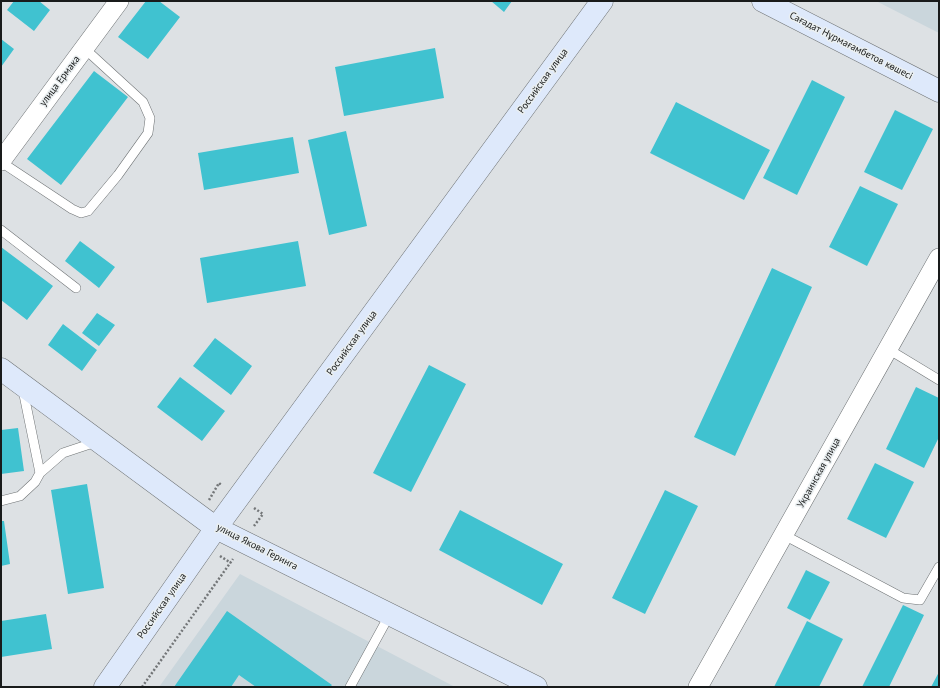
<!DOCTYPE html>
<html>
<head>
<meta charset="utf-8">
<style>
  body { margin:0 }
  #map { position:relative; width:940px; height:688px; overflow:hidden; background:#dde1e4; font-family:"PT Sans",sans-serif }
  canvas { display:block }
  .frame { position:absolute; inset:0; border:2px solid #191b1b; pointer-events:none }
</style>
</head>
<body>
<div id="map">
<canvas width="940" height="688"></canvas>
<div class="frame"></div>
</div>
<script>
const c = document.querySelector('canvas').getContext('2d');
c.lineJoin = 'round';
function fill(path, color) { c.fillStyle = color; c.fill(path, 'evenodd'); }
const toPath = rows => new Path2D(rows.map(r => 'M' + r).join(''));
function strokePath(path, color, width, dash) { c.strokeStyle = color; c.lineWidth = width; c.lineCap = dash ? 'butt' : 'round'; c.setLineDash(dash || []); c.stroke(path); }
function label(font, color, halo, rows, align = 'center') {
  c.font = font + ' "PT Sans",sans-serif'; c.lineWidth = 3; c.setLineDash([]); c.textBaseline = 'middle'; c.strokeStyle = halo; c.fillStyle = color; for (const [text, x, y, turn = 0] of rows) {
    c.save(); c.translate(x, y); c.rotate((+turn || 0) * Math.PI / 180); c.textAlign = isNaN(turn) ? turn : align; if (halo) c.strokeText(text, 0, 0); c.fillText(text, 0, 0); c.restore();
  }
}
fill(toPath([
  [876,1,939,1,939,33],
  [240,574,455,687,159,687]
]), '#cad6dc');
fill(toPath([
  [14,1,39,1,50,10,34,31,7,10],
  [146,1,159,1,180,17,148,59,118,37],
  [491,1,512,1,504,12],
  [1,39,14,49,1,67],
  [435,48,444,98,344,116,335,67],
  [94,71,128,97,61,185,27,159],
  [812,80,845,97,797,195,763,178],
  [676,102,770,150,744,200,650,153],
  [895,110,933,129,902,190,864,172],
  [346,131,367,226,329,235,308,140],
  [293,137,299,173,204,190,198,153],
  [860,186,898,204,867,266,829,247],
  [80,241,115,267,99,288,65,261],
  [298,241,306,286,207,303,200,258],
  [1,247,53,286,27,320,1,300],
  [772,268,812,287,735,456,694,437],
  [97,313,115,325,99,346,82,333],
  [63,324,97,350,82,371,48,345],
  [215,338,252,366,231,395,193,366],
  [429,365,466,384,411,492,373,473],
  [180,377,225,411,202,441,157,407],
  [916,387,939,398,939,437,924,468,886,449],
  [18,428,24,471,1,474,1,430],
  [875,463,914,482,886,538,847,519],
  [87,484,104,588,68,594,51,490],
  [665,490,698,506,645,614,612,598],
  [460,510,563,564,542,605,439,550],
  [1,521,4,521,10,564,1,566],
  [806,570,830,582,810,620,787,608],
  [903,605,924,615,889,687,862,687],
  [227,611,332,685,330,687,256,687,239,675,231,687,174,687],
  [46,614,52,649,1,657,1,621],
  [807,621,843,639,819,687,774,687],
  [939,672,939,687,931,687]
]), '#40c2d0');
const lane = toPath([
  [1,162,72,209,81,213,88,211,118,175,148,133,150,118,143,102,84,48],
  [1,230,76,288],
  [888,349,939,380],
  [23,390,40,473],
  [1,501,20,496,35,482,40,473,63,453,96,442],
  [784,535,903,598,920,600,939,567],
  [350,687,390,614]
]);
const street = toPath([
  [1,161,119,1],
  [698,687,939,258]
]);
const secondary = toPath([
  [763,1,939,91],
  [1,369,216,528,536,687],
  [105,687,216,528,602,1]
]);
strokePath(lane, '#6f7375', 10);
strokePath(street, '#6f7375', 20);
strokePath(secondary, '#6f7375', 23);
strokePath(toPath([
  [209,500,219,483,222,486],
  [254,508,263,514,254,526],
  [220,556,231,563],
  [142,687,233,559]
]), '#737678', 2.5, [2, 2]);
strokePath(lane, '#fff', 9);
strokePath(street, '#fff', 19);
strokePath(secondary, '#dee9fb', 22);
label('10px', '#191b1b', '#eaeff1', [
  ["Сағадат Нұрмағамбетов көшесі",851,46,27],
  ["улица Ермака",60,81,-53],
  ["Российская улица",543,81,-54],
  ["Российская улица",352,343,-54],
  ["Украинская улица",819,473,-61],
  ["улица Якова Геринга",257,547,27],
  ["Российская улица",162,606,-55]
]);
</script>
</body>
</html>
